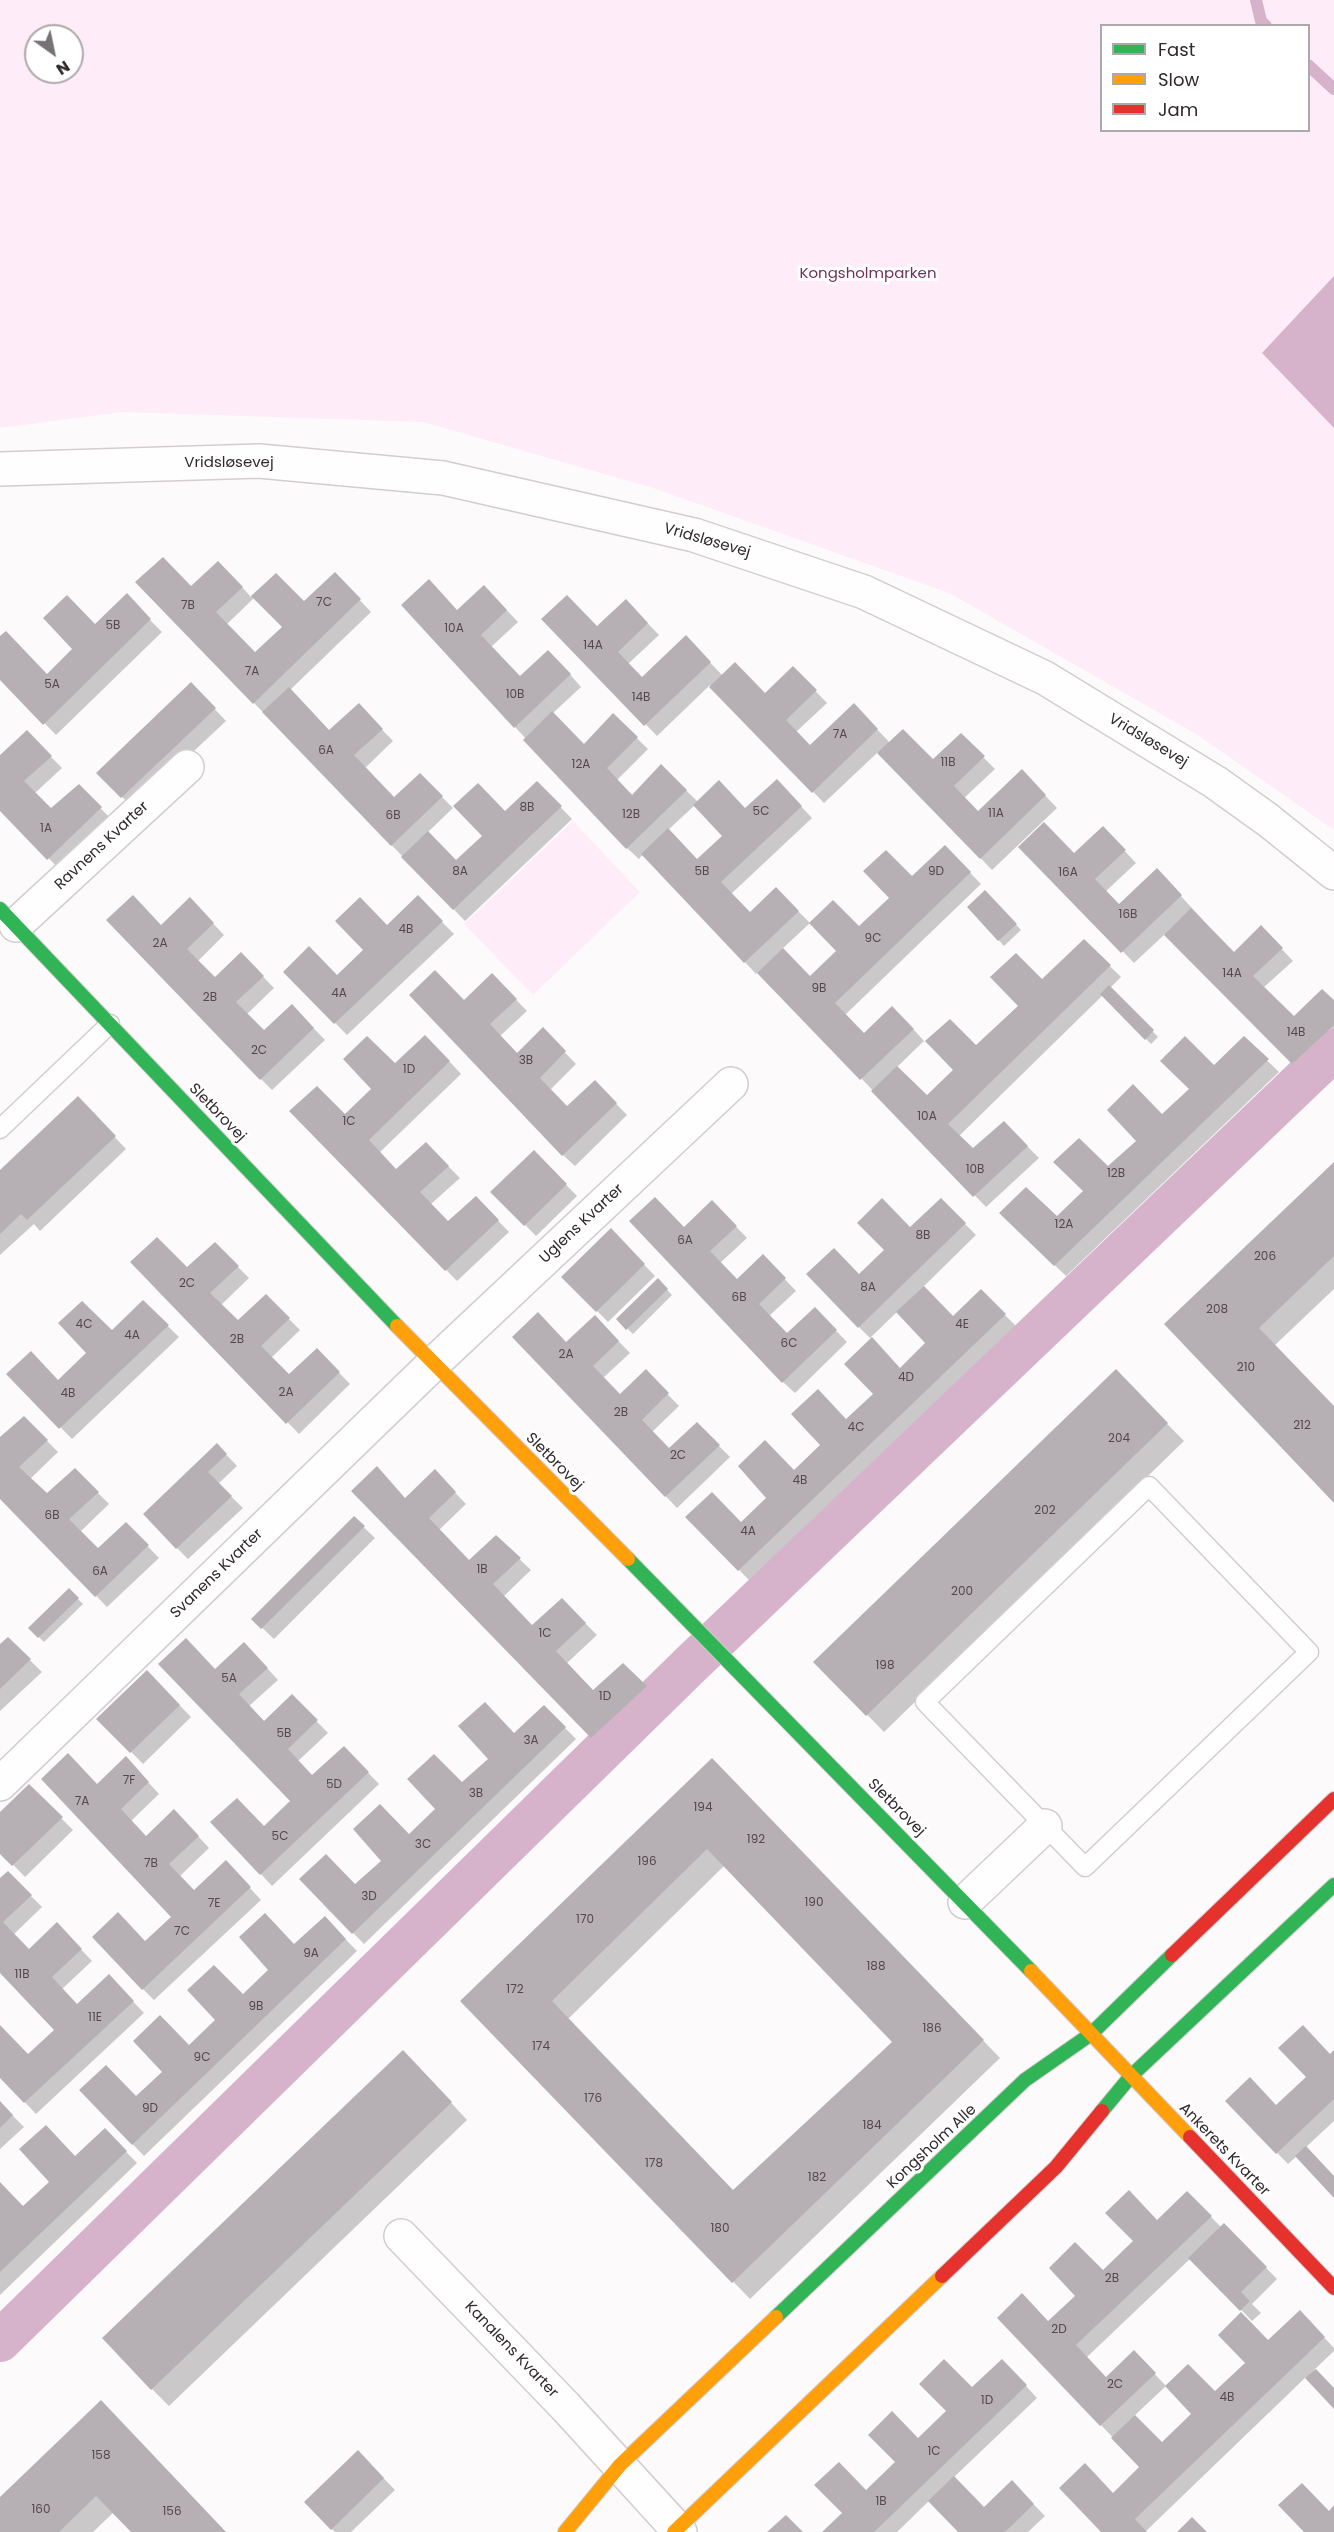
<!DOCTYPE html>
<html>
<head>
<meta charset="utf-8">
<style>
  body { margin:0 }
  #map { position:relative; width:1334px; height:2532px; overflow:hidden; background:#fdfafc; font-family:Poppins,sans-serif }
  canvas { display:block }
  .legend { position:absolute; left:1100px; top:24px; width:210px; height:108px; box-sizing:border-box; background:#fff; border:2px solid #ada9ab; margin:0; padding:8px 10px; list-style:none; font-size:18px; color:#31272d }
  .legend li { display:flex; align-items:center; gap:12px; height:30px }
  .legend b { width:30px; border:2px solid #ada9ab }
  .north { position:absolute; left:24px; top:24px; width:60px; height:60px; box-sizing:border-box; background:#fff; border:2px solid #ada9ab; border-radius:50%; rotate:147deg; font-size:16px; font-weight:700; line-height:24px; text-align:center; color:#31272d }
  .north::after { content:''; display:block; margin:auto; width:21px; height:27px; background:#787175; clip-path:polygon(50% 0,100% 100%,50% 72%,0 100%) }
</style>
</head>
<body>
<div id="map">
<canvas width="1334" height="2532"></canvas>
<ul class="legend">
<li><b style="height:8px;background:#30b455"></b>Fast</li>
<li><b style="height:8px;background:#ff9f0a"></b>Slow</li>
<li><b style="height:8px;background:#e5322d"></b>Jam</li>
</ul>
<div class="north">N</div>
</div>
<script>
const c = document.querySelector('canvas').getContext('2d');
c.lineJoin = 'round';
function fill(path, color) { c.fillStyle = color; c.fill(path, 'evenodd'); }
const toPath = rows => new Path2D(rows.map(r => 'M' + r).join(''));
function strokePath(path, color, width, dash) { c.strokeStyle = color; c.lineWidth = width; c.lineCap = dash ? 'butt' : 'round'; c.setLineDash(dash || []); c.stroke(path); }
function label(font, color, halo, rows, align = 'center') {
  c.font = font + ' Poppins,sans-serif'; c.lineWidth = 6; c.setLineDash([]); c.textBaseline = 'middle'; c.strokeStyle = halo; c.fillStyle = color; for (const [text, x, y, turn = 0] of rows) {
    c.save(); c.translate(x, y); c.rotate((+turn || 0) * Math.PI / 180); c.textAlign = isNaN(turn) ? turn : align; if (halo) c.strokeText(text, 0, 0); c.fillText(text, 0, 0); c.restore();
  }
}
fill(toPath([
  [0,0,1334,0,1334,830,1196,734,949,593,656,489,423,422,123,412,0,428],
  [1102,26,1308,26,1308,130,1102,130],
  [36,36,72,36,72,72,36,72],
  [573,821,640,892,533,995,464,924]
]), '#feedf8');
fill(toPath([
  [1334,276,1334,428,1262,353]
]), '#d6b3ca');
fill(toPath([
  [230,574,251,597,276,575,304,603,335,574,371,612,290,690,329,732,359,706,393,741,365,768,394,798,420,775,453,808,427,833,456,862,537,783,572,819,465,921,254,703,191,588],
  [255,597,284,627,255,654,227,624],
  [126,596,162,632,56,735,0,678,0,638,47,675],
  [495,598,518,622,491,647,520,678,560,663,581,687,553,713,584,746,613,715,648,749,617,780,633,796,661,766,698,802,746,810,777,781,812,818,731,894,750,914,776,889,810,923,782,949,810,978,945,847,981,884,845,1015,864,1035,904,1019,924,1041,896,1068,926,1097,1084,941,1121,977,1110,988,1158,1037,1151,1044,1103,995,959,1136,973,1150,1004,1123,1039,1158,986,1207,758,972,756,974,745,962,643,854,639,859,627,848,515,727,458,611],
  [695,805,724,836,698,861,668,830],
  [626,601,659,635,628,664,643,679,697,649,723,676,765,695,793,668,827,703,796,732,810,747,854,705,890,743,933,761,961,735,995,769,964,798,978,813,1022,771,1057,808,992,870,878,752,824,803,710,685,657,736,544,620,597,628],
  [191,684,226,721,133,808,99,773],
  [27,733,62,768,35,793,51,810,79,786,112,820,60,870,0,808,0,757],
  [1103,828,1136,863,1105,892,1120,906,1157,870,1234,954,1261,927,1293,961,1263,988,1294,1018,1334,1002,1334,1047,1305,1075,1165,934,1134,963,1021,847,1074,855],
  [985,892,1021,930,1004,946,969,907],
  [418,898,454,934,347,1035,285,972,337,977],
  [190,899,224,935,198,961,215,979,241,954,274,988,247,1014,264,1032,292,1006,325,1040,272,1090,261,1079,161,926],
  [492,975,527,1011,500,1036,518,1054,543,1030,576,1064,550,1090,567,1108,595,1082,627,1115,575,1166,563,1155,464,1002],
  [1244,1038,1279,1072,1066,1276,1001,1213,1057,1218],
  [437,1048,461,1074,380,1152,397,1171,426,1144,460,1178,431,1204,448,1223,476,1198,509,1232,457,1281,291,1111,345,1116,395,1066],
  [89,1110,126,1149,40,1231,34,1224,0,1255,0,1172],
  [534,1152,577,1196,536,1236,493,1192],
  [1334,1164,1334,1289,1274,1346,1334,1407,1334,1501,1166,1324],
  [941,1200,976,1235,923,1287,953,1318,981,1291,1016,1326,750,1581,687,1517,741,1524,875,1394,872,1340,859,1327,860,1276],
  [898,1311,927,1343,900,1369,870,1338],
  [712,1202,747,1238,720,1263,737,1281,763,1256,796,1291,769,1316,787,1335,815,1309,847,1342,795,1393,783,1382,684,1229],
  [611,1231,655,1276,608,1322,564,1277],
  [215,1244,249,1278,221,1305,238,1322,266,1296,300,1330,271,1358,289,1376,317,1350,350,1384,299,1434,132,1262,187,1269],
  [658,1280,672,1295,633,1334,618,1319],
  [143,1302,179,1337,72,1439,8,1374,58,1382],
  [595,1317,630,1353,603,1378,620,1396,646,1372,679,1406,652,1432,670,1450,697,1424,730,1457,677,1508,514,1337,567,1344],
  [1116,1372,1184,1441,884,1732,816,1662],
  [24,1418,58,1452,30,1479,47,1495,75,1470,109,1504,80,1532,98,1550,126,1524,159,1558,107,1607,0,1497,0,1439],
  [217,1445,237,1466,218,1484,243,1508,188,1559,177,1548],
  [435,1472,466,1504,439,1530,470,1562,496,1537,531,1570,504,1596,533,1627,562,1600,597,1635,567,1663,593,1692,623,1665,657,1698,603,1749,353,1491,405,1499],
  [354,1518,375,1538,274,1639,253,1619],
  [69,1590,83,1604,44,1642,30,1628],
  [8,1639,42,1672,0,1711,0,1646],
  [256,1656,278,1680,249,1706,265,1722,292,1696,328,1733,298,1761,313,1777,344,1748,379,1784,272,1886,261,1874,264,1828,292,1801,215,1670],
  [147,1672,191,1717,143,1764,99,1719],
  [544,1707,576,1739,364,1944,301,1879,356,1886],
  [137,1770,159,1794,131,1821,147,1838,185,1822,209,1848,180,1876,195,1892,237,1874,261,1900,154,2000,143,1989,146,1943,174,1917,97,1786],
  [729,1777,1000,2058,750,2299,462,2001],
  [725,1865,894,2042,733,2191,568,2019],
  [29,1786,73,1830,25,1877,0,1851,0,1814],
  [8,1873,42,1907,13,1935,29,1951,68,1936,92,1961,62,1989,77,2005,120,1988,144,2013,36,2114,0,2076,0,2029,28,2056,56,2030,0,1971,0,1880],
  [325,1918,357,1951,144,2156,81,2090,136,2097],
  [1334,2052,1334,2121,1305,2148,1334,2178,1334,2195,1297,2156,1288,2164,1227,2101,1276,2107],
  [420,2069,467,2120,169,2406,152,2389],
  [0,2103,24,2127,0,2149],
  [105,2130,137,2163,0,2295,0,2184,23,2208],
  [1187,2193,1222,2228,1224,2225,1277,2279,1252,2304,1261,2313,1252,2321,1191,2258,1086,2358,1106,2379,1134,2352,1166,2386,1134,2416,1162,2444,1300,2312,1334,2348,1334,2351,1314,2370,1334,2390,1334,2406,1306,2377,1145,2532,1103,2532,1113,2494,1141,2467,999,2318,1049,2323],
  [1013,2372,1037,2398,953,2478,984,2509,1012,2482,1045,2516,1028,2532,960,2532,930,2500,897,2532,825,2532,972,2389],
  [101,2402,225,2532,133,2532,114,2512,93,2532,0,2532,0,2499],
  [358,2452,395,2490,351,2532,335,2532,306,2502]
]), '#0003');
strokePath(toPath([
  [1256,0,1261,21,1266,26],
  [1308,65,1334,89]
]), '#d6b3ca', 12);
strokePath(toPath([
  [0,2341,689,1666,1334,1050]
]), '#d6b3ca', 42);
fill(toPath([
  [163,557,191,586,218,561,243,587,216,612,255,652,282,627,251,596,276,573,304,601,335,572,361,599,253,704,135,582],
  [429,579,457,610,484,585,507,610,481,635,520,676,548,650,571,674,514,728,401,605],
  [127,593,151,619,43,725,0,680,0,636,6,631,47,674,72,649,43,618,67,595,95,624],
  [567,595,597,626,626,599,648,623,618,652,642,677,686,635,711,662,644,726,541,619],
  [735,662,765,693,793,666,817,690,786,720,810,745,854,703,878,729,812,793,709,687],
  [191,682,216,708,121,798,96,773],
  [289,687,329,730,359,703,383,729,354,755,394,797,420,773,443,796,391,846,262,712],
  [552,711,584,744,613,713,638,737,607,768,632,795,661,764,687,790,626,849,523,740],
  [903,729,933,759,961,733,985,756,954,786,978,811,1022,769,1046,795,980,859,877,753],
  [27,730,52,756,24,781,51,808,79,784,102,807,47,860,0,811,0,755],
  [777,779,802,806,721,882,750,912,776,887,799,911,744,963,641,854,668,828,697,859,722,836,693,805,719,780,745,808],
  [537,781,562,806,453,910,401,857,428,831,456,860,482,836,453,806,478,783,505,811],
  [1044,822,1074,853,1103,826,1126,850,1095,879,1119,904,1157,868,1182,895,1121,953,1018,847],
  [945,845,971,872,835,1003,864,1033,892,1006,914,1029,860,1080,757,973,783,948,810,976,836,951,809,923,833,900,859,926,889,898,863,871,886,850,912,876],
  [985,890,1017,924,998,941,967,907],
  [133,895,161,925,190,897,214,923,187,949,215,977,241,952,264,976,236,1002,264,1030,292,1004,314,1028,260,1080,106,920],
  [418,895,443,921,334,1024,283,972,309,946,337,975,363,950,335,921,360,897,387,925],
  [1191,908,1234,952,1261,925,1283,948,1253,976,1294,1016,1322,989,1334,1000,1334,1025,1292,1064,1164,935],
  [1084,939,1111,965,948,1124,973,1148,1004,1121,1028,1146,973,1197,871,1091,897,1066,927,1095,953,1070,925,1041,950,1019,976,1045,1018,1006,990,977,1016,953,1042,979],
  [435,970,464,1000,492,973,517,999,490,1024,517,1053,543,1027,566,1051,540,1078,567,1106,595,1080,617,1103,562,1156,409,995],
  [1109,985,1154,1030,1145,1040,1100,994],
  [425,1035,450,1061,369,1140,396,1169,426,1142,449,1166,420,1192,448,1221,476,1196,499,1220,445,1271,289,1111,317,1086,345,1114,371,1089,343,1059,367,1036,395,1063],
  [1185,1036,1214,1065,1244,1036,1269,1059,1054,1266,999,1213,1026,1187,1057,1216,1083,1191,1053,1162,1079,1138,1108,1166,1136,1141,1107,1110,1133,1084,1162,1114,1189,1089,1160,1061],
  [78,1096,116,1136,27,1220,21,1214,0,1234,0,1170],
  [534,1150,567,1184,524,1226,490,1192],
  [1334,1162,1334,1256,1259,1328,1334,1406,1334,1503,1164,1324],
  [655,1197,684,1227,712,1200,737,1226,710,1251,737,1279,763,1254,786,1278,759,1304,787,1333,815,1307,837,1330,782,1383,629,1221],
  [882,1198,910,1227,941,1198,966,1223,858,1328,806,1274,834,1248,859,1274,884,1250,857,1223],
  [611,1228,645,1264,596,1312,561,1277],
  [157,1237,187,1267,215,1242,239,1266,210,1293,238,1320,266,1294,290,1318,261,1346,289,1374,317,1348,340,1372,286,1424,130,1262],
  [658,1278,668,1289,626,1330,616,1319],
  [924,1286,953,1316,981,1289,1006,1314,738,1571,685,1517,712,1492,741,1522,766,1498,738,1466,765,1440,794,1470,820,1445,791,1414,818,1389,846,1419,873,1394,844,1364,872,1337,900,1368,925,1343,896,1312],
  [143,1300,169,1325,59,1429,6,1374,31,1351,58,1380,86,1353,58,1323,82,1301,112,1330],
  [538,1312,566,1342,595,1315,619,1341,593,1366,620,1394,646,1369,669,1393,642,1420,669,1448,697,1422,720,1445,665,1497,512,1337],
  [1116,1369,1168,1423,866,1716,813,1662],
  [24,1416,48,1440,19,1467,47,1493,75,1468,99,1492,69,1519,98,1548,126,1522,149,1545,95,1597,0,1499,0,1437],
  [217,1443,227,1454,208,1472,232,1496,176,1549,143,1514],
  [377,1466,405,1498,435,1469,456,1492,429,1518,469,1560,496,1535,521,1558,493,1584,532,1625,562,1598,586,1623,556,1651,593,1690,623,1663,647,1686,591,1738,351,1491],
  [354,1516,365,1526,261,1629,251,1619],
  [69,1588,79,1598,38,1638,28,1628],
  [8,1637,31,1659,0,1689,0,1644],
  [186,1638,215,1669,244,1642,268,1668,239,1694,264,1721,292,1694,318,1720,288,1749,312,1775,344,1746,369,1772,260,1875,210,1822,237,1798,264,1826,290,1801,158,1664],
  [147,1670,180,1705,130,1753,96,1719],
  [485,1702,514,1733,544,1705,566,1727,352,1934,299,1879,326,1854,355,1884,381,1861,353,1829,380,1804,409,1834,435,1809,407,1779,434,1754,462,1782,488,1759,458,1726],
  [68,1753,97,1784,126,1756,149,1782,121,1809,146,1836,174,1809,199,1836,169,1864,194,1890,226,1860,251,1887,142,1990,92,1937,118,1912,145,1941,171,1917,41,1779],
  [712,1758,984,2040,732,2283,460,2001],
  [707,1849,892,2042,733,2190,552,2001],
  [29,1784,63,1817,12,1866,0,1854,0,1812],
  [8,1871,32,1895,3,1922,29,1949,57,1922,82,1949,52,1977,77,2004,109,1974,134,2001,24,2103,0,2078,0,2025,28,2054,54,2030,0,1973,0,1878],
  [265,1913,294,1944,325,1916,346,1939,132,2145,79,2090,106,2065,136,2096,162,2072,133,2041,160,2015,189,2045,215,2020,187,1990,214,1965,243,1994,268,1970,239,1937],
  [1303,2025,1330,2054,1334,2050,1334,2099,1276,2154,1225,2101,1250,2077,1276,2105,1306,2077,1278,2048],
  [403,2050,452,2102,151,2390,102,2338],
  [0,2101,13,2115,0,2128],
  [46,2125,75,2156,105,2128,127,2151,0,2272,0,2182,23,2206,49,2182,19,2149],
  [1306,2146,1334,2176,1334,2198,1295,2156],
  [1129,2190,1157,2220,1187,2191,1212,2216,1076,2345,1106,2377,1134,2350,1156,2373,1100,2426,997,2318,1022,2293,1048,2321,1075,2296,1049,2268,1075,2242,1103,2270,1133,2241,1105,2213],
  [1224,2223,1267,2267,1241,2292,1250,2301,1240,2311,1188,2258],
  [1300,2310,1325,2337,1135,2519,1147,2532,1101,2532,1059,2488,1085,2463,1113,2493,1139,2467,1111,2438,1135,2415,1162,2442,1191,2414,1165,2386,1188,2364,1215,2391,1245,2363,1218,2335,1241,2312,1268,2340],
  [944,2359,972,2387,1002,2359,1027,2385,874,2532,822,2532,842,2513,814,2485,839,2462,866,2490,895,2462,868,2435,892,2411,918,2438,946,2411,919,2384],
  [1316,2369,1334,2388,1334,2409,1305,2378],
  [101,2400,226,2532,131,2532,96,2496,59,2532,0,2532,0,2497],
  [358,2450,384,2478,331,2530,304,2502],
  [954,2476,984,2507,1012,2480,1034,2504,1005,2532,958,2532,928,2501],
  [1302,2483,1329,2511,1334,2505,1334,2532,1304,2532,1278,2505],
  [786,2515,803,2532,767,2532],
  [1192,2517,1207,2532,1177,2532]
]), '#b6b0b4');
const lane = toPath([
  [0,1129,110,1024],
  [1149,1486,1309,1652,1085,1867,925,1702,1149,1486]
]);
const street = toPath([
  [0,469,259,461,443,478,694,535,864,592,1045,678,1215,782,1268,820,1334,873],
  [16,925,187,767],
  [0,1784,433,1364,731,1084],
  [965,1902,1045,1826],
  [401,2236,565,2406,680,2532]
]);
const fast = toPath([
  [0,909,397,1326],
  [628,1559,1031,1971],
  [1102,2111,1131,2076,1334,1885],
  [776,2317,1025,2080,1091,2034,1172,1955]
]);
const slow = toPath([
  [397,1326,628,1559],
  [1031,1971,1190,2137],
  [565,2532,620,2465,776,2317],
  [674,2532,942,2276]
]);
const jam = toPath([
  [1172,1955,1334,1799],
  [1190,2137,1334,2288],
  [942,2276,1056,2167,1102,2111]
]);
strokePath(lane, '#d3ccd1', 21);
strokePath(street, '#d3ccd1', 36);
strokePath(fast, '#d3ccd1', 16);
strokePath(slow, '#d3ccd1', 16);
strokePath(jam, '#d3ccd1', 16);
strokePath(lane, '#fffeff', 18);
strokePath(street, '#fffeff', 33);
strokePath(fast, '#30b455', 14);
strokePath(slow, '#ff9f0a', 14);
strokePath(jam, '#e5322d', 14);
label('12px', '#52494f', null, [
  ["7C",324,603],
  ["7B",188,606],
  ["5B",113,626],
  ["10A",454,629],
  ["14A",593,646],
  ["7A",252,672],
  ["5A",52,685],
  ["10B",515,695],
  ["14B",641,698],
  ["7A",840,735],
  ["6A",326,751],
  ["11B",948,763],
  ["12A",581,765],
  ["8B",527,808],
  ["5C",761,812],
  ["11A",996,814],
  ["12B",631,815],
  ["6B",393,816],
  ["1A",46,829],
  ["8A",460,872],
  ["5B",702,872],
  ["9D",936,872],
  ["16A",1068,873],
  ["16B",1128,915],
  ["4B",406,930],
  ["9C",873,939],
  ["2A",160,944],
  ["14A",1232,974],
  ["9B",819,989],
  ["4A",339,994],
  ["2B",210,998],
  ["14B",1296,1033],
  ["2C",259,1051],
  ["3B",526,1061],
  ["1D",409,1070],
  ["10A",927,1117],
  ["1C",349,1122],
  ["10B",975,1170],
  ["12B",1116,1174],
  ["12A",1064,1225],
  ["8B",923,1236],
  ["6A",685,1241],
  ["206",1265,1257],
  ["2C",187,1284],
  ["8A",868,1288],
  ["6B",739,1298],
  ["208",1217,1310],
  ["4C",84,1325],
  ["4E",962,1325],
  ["4A",132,1336],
  ["2B",237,1340],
  ["6C",789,1344],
  ["2A",566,1355],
  ["210",1246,1368],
  ["4D",906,1378],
  ["2A",286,1393],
  ["4B",68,1394],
  ["2B",621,1413],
  ["212",1302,1426],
  ["4C",856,1428],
  ["204",1119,1439],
  ["2C",678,1456],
  ["4B",800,1481],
  ["202",1045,1511],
  ["6B",52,1516],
  ["4A",748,1532],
  ["1B",482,1570],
  ["6A",100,1572],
  ["200",962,1592],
  ["1C",545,1634],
  ["198",885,1666],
  ["5A",229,1679],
  ["1D",605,1697],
  ["5B",284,1734],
  ["3A",531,1741],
  ["7F",129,1781],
  ["5D",334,1785],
  ["3B",476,1794],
  ["7A",82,1802],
  ["194",703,1808],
  ["5C",280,1837],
  ["192",756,1840],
  ["3C",423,1845],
  ["196",647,1862],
  ["7B",151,1864],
  ["3D",369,1897],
  ["190",814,1903],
  ["7E",214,1904],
  ["170",585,1920],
  ["7C",182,1932],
  ["9A",311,1954],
  ["188",876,1967],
  ["11B",22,1975],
  ["172",515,1990],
  ["9B",256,2007],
  ["11E",95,2018],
  ["186",932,2029],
  ["174",541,2047],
  ["9C",202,2058],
  ["176",593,2099],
  ["9D",150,2109],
  ["184",872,2126],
  ["178",654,2164],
  ["182",817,2178],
  ["180",720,2229],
  ["2B",1112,2279],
  ["2D",1059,2330],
  ["2C",1115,2385],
  ["4B",1227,2398],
  ["1D",987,2401],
  ["1C",934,2452],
  ["158",101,2456],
  ["1B",881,2502],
  ["160",41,2510],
  ["156",172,2512]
]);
label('15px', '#6f315d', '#fff', [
  ["Kongsholmparken",868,274]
]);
label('15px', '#31272d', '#fff', [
  ["Vridsløsevej",229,463],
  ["Vridsløsevej",707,541,16],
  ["Vridsløsevej",1148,741,31],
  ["Ravnens Kvarter",102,846,-43],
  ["Sletbrovej",217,1113,46],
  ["Uglens Kvarter",582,1224,-43],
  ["Sletbrovej",554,1462,45],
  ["Svanens Kvarter",217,1574,-44],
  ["Sletbrovej",896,1808,45],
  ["Kongsholm Alle",932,2147,-43],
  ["Ankerets Kvarter",1224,2150,46],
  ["Kanalens Kvarter",511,2350,46]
]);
</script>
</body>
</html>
